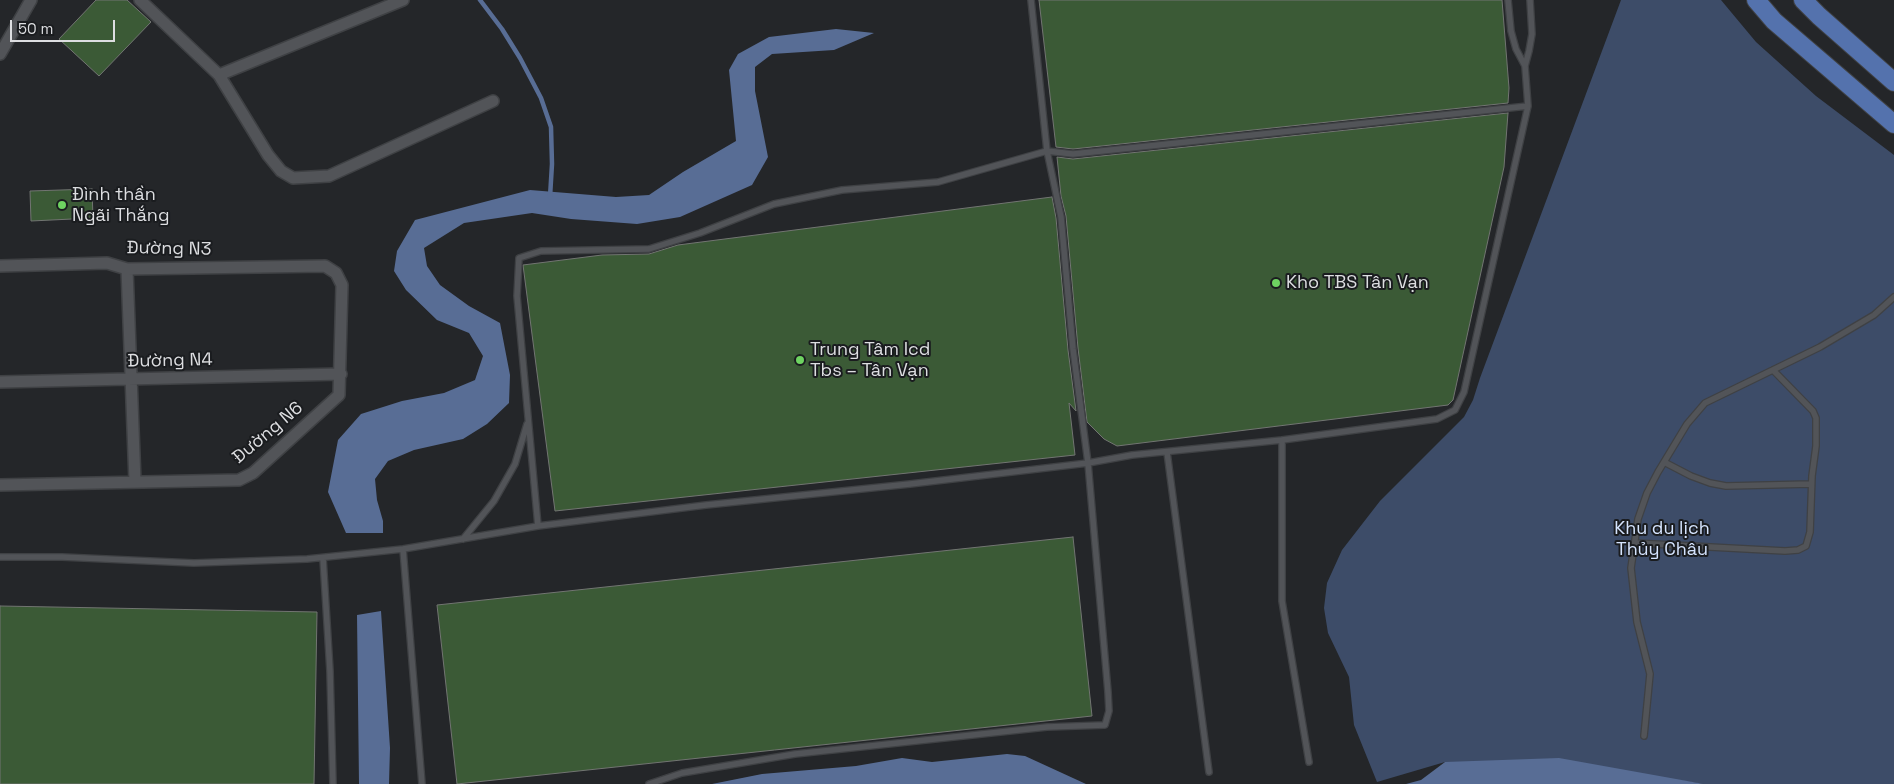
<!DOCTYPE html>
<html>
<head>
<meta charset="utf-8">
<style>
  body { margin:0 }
  #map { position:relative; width:1894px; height:784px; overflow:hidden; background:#242629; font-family:"Space Grotesk",sans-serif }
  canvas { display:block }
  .scale { position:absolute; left:10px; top:20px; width:105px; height:22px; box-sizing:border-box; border:2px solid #dddee1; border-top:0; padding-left:6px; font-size:15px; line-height:18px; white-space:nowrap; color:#dddee1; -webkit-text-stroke:4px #1a1c1f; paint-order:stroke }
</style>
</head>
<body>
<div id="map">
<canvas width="1894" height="784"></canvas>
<div class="scale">50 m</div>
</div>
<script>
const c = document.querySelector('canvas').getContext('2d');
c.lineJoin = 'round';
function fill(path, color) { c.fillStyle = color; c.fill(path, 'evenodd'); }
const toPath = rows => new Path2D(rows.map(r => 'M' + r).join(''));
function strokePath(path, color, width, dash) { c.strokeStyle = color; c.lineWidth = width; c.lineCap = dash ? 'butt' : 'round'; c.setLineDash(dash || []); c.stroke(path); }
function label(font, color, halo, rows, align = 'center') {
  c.font = font + ' "Space Grotesk",sans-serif'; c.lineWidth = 4; c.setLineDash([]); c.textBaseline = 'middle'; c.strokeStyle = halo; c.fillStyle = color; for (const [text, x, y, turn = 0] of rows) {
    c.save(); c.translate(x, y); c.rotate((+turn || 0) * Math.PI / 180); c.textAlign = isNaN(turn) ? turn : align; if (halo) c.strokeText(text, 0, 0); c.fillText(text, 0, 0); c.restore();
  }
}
fill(toPath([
  [1621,0,1721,0,1756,42,1816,96,1894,155,1894,784,1704,784,1684,781,1445,762,1377,782,1354,725,1349,677,1328,633,1324,608,1327,583,1342,550,1380,501,1464,417,1473,400,1480,378]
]), '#3d4c68');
fill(toPath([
  [836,29,874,33,834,50,772,54,755,67,755,91,768,157,752,185,680,217,637,224,571,219,532,213,464,223,424,248,427,266,440,285,469,306,500,323,510,375,509,403,487,424,463,439,414,450,388,461,375,479,377,500,383,521,383,533,346,533,328,492,338,440,361,414,402,401,444,393,475,380,483,356,469,333,437,320,406,290,394,271,397,251,415,220,530,190,616,197,649,195,683,172,736,141,729,70,738,54,769,37],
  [381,611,390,748,389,784,359,784,357,615],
  [1007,754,1025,756,1086,784,712,784,762,774,856,766,902,758,932,762],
  [1559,758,1704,784,1406,784,1421,780,1445,762]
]), '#586d95');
strokePath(toPath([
  [480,0,502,29,520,58,541,98,551,127,552,164,550,197]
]), '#586d95', 4.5);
const building = toPath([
  [96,0,127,0,151,22,99,76,59,39,96,0],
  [1039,0,1502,0,1509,88,1508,103,1073,149,1056,147,1039,0],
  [1508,113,1504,167,1453,400,1448,405,1117,446,1104,439,1087,422,1078,348,1066,216,1061,196,1057,157,1073,159,1508,113],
  [92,189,93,218,31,221,30,191,92,189],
  [1052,197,1056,218,1068,350,1076,411,1069,403,1075,455,555,511,523,265,602,255,649,254,678,245,1052,197],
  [1073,537,1092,716,457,784,437,605,1073,537],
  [0,606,317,612,314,784,0,784,0,606]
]);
fill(building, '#3b5a36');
strokePath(building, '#727572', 1);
const service = toPath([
  [1525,66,1529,51,1532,34,1530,0],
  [1167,452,1209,772],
  [1664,462,1691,476,1710,483,1726,486,1811,484],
  [538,526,517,296,519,258,541,251,649,249,700,233,774,204,842,190,938,182,1047,151,1031,0],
  [463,539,494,501,515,464,527,424],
  [1635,543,1785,551,1798,550,1806,546,1810,532,1812,476,1816,446,1816,418,1813,411,1773,370],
  [403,549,422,784],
  [0,557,62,557,194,563,307,559,403,549,538,526,706,505,910,484,1088,463,1132,455,1282,440],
  [323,558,330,671,333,784],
  [1644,736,1650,674,1637,622,1631,568,1638,519,1647,493,1658,472,1687,424,1705,403,1820,347,1874,315,1894,297],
  [1309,762,1282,601,1282,440,1437,419,1455,410,1464,392,1528,106,1525,66,1516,49,1511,31,1508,0],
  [649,784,682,773,795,754,1047,727,1105,725,1109,711,1108,692,1088,463,1073,349,1061,217,1047,151,1073,154,1528,106]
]);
const minor = toPath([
  [140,0,219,75,268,155,281,171,293,178,329,176,493,101],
  [0,54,31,0],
  [219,75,403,0],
  [0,266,107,263,127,269,325,266,336,273,342,285,339,395,253,473,239,480,0,485],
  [127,269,135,482],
  [0,382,341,374]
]);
const primary = toPath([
  [1756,0,1774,21,1894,124],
  [1803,0,1819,16,1894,82]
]);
strokePath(service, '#3f4144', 8);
strokePath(minor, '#3f4144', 14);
strokePath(primary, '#3f4144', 20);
strokePath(service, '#525458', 5.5);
strokePath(minor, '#525458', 11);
strokePath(primary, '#5472ad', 18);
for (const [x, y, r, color] of [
  [62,205,5,"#6ed361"],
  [1276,283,5,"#6ed361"],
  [800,360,5,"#6ed361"]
]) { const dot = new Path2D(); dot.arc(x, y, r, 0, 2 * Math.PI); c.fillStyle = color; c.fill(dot); strokePath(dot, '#1a1c1f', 2); }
label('18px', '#dddee1', '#1a1c1f', [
  ["Đình thần",72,195],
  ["Ngãi Thắng",72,216],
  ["Kho TBS Tân Vạn",1286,283],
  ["Trung Tâm Icd",810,350],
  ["Tbs – Tân Vạn",810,371]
], 'left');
label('18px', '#dddee1', '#1a1c1f', [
  ["Đường N3",169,249,1],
  ["Đường N4",170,361,-1],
  ["Đường N6",268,433,-40]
]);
label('18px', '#d5e4fe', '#1a1c1f', [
  ["Khu du lịch",1662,529],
  ["Thủy Châu",1662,550]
]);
</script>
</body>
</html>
